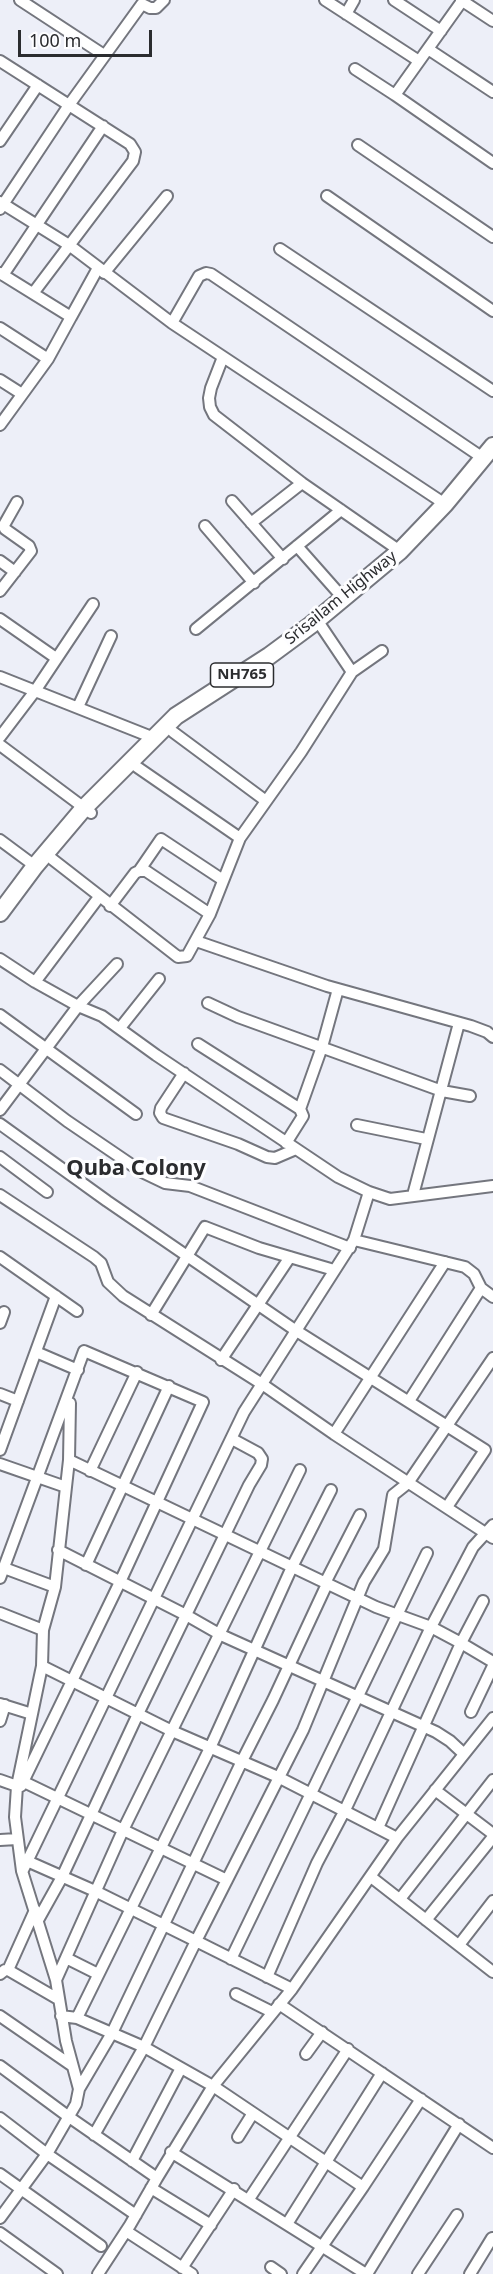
<!DOCTYPE html>
<html>
<head>
<meta charset="utf-8">
<style>
  body { margin:0 }
  #map { position:relative; width:493px; height:2274px; overflow:hidden; background:#edeff8; font-family:"Noto Sans",sans-serif }
  canvas { display:block }
  .scale { position:absolute; left:18px; top:30px; width:134px; height:27px; box-sizing:border-box; border:3px solid #2b2c2f; border-top:0; padding-left:8px; font-size:18px; line-height:21px; white-space:nowrap; color:#2b2c2f; -webkit-text-stroke:4px #fdfdff; paint-order:stroke }
</style>
</head>
<body>
<div id="map">
<canvas width="493" height="2274"></canvas>
<div class="scale">100 m</div>
</div>
<script>
const c = document.querySelector('canvas').getContext('2d');
c.lineJoin = 'round';
const toPath = rows => new Path2D(rows.map(r => 'M' + r).join(''));
function strokePath(path, color, width, dash) { c.strokeStyle = color; c.lineWidth = width; c.lineCap = dash ? 'butt' : 'round'; c.setLineDash(dash || []); c.stroke(path); }
function label(font, color, halo, rows, align = 'center') {
  c.font = font + ' "Noto Sans",sans-serif'; c.lineWidth = 6; c.setLineDash([]); c.textBaseline = 'middle'; c.strokeStyle = halo; c.fillStyle = color; for (const [text, x, y, turn = 0] of rows) {
    c.save(); c.translate(x, y); c.rotate((+turn || 0) * Math.PI / 180); c.textAlign = isNaN(turn) ? turn : align; if (halo) c.strokeText(text, 0, 0); c.fillText(text, 0, 0); c.restore();
  }
}
const minor = toPath([
  [20,0,104,55],
  [325,0,419,61],
  [394,0,441,31],
  [461,0,493,21],
  [462,1,395,95,493,163],
  [346,14,354,0],
  [428,49,493,92],
  [0,61,130,144,135,152,133,161,34,292],
  [355,69,395,95],
  [0,141,38,85],
  [358,145,493,237],
  [327,196,493,311],
  [0,202,69,245,172,323,445,504],
  [0,209,69,105,142,4,150,8,156,8,164,0],
  [280,249,493,391],
  [0,273,71,317,98,268],
  [104,273,167,196],
  [3,275,103,126],
  [172,323,199,276,206,273,211,274,483,458],
  [0,328,48,359],
  [223,357,211,388,209,398,210,407,214,415,302,483,400,551],
  [0,380,22,394],
  [0,425,48,359,71,317],
  [232,501,283,559],
  [251,523,302,483],
  [205,526,254,583],
  [297,546,343,598],
  [0,561,15,572],
  [0,591,31,551,29,546,5,529,4,525,17,502],
  [0,619,56,658],
  [317,620,352,672],
  [196,629,341,510],
  [0,677,154,738],
  [78,707,111,636],
  [173,732,266,801],
  [0,737,35,691,93,604],
  [0,745,91,813],
  [137,767,240,838],
  [0,840,35,866],
  [52,859,178,957,187,956,210,914,240,838,301,752,352,672,382,651],
  [139,871,161,839,223,880],
  [110,906,135,873,139,871,146,871,210,914],
  [196,941,327,986,471,1026,487,1032,493,1037],
  [0,959,35,982,78,1006,102,1016,156,1055,338,1177,369,1192,390,1199,493,1186],
  [35,982,99,897],
  [208,1003,238,1017,442,1091,470,1096],
  [0,1015,136,1114],
  [120,1028,159,979],
  [198,1044,300,1109,303,1116,286,1143],
  [0,1070,67,1121,142,1172,165,1183,190,1186,350,1248],
  [184,1073,161,1108,160,1113,163,1118,238,1144,267,1157,275,1158,296,1149],
  [300,1109,322,1047,338,989],
  [0,1110,78,1006,117,964],
  [0,1124,107,1201,295,1330,485,1450,447,1507],
  [357,1125,426,1139],
  [0,1157,47,1192],
  [0,1195,94,1257,101,1263,108,1282,123,1296,262,1384,334,1434,493,1538],
  [413,1195,459,1023],
  [354,1240,465,1267,474,1274,481,1288,493,1297],
  [0,1257,77,1311],
  [151,1315,205,1227,259,1248,334,1270],
  [0,1323,4,1312],
  [36,1352,78,1370],
  [221,1360,290,1257],
  [0,1394,18,1401],
  [409,1401,481,1288],
  [334,1434,445,1262],
  [0,1450,56,1296],
  [69,1460,376,1607,431,1627,473,1547,493,1525],
  [0,1464,66,1487,55,1587,43,1630,42,1666,17,1786,15,1817,22,1871,56,1980,66,2041,79,2089,76,2104,47,2154,0,2218],
  [90,1471,137,1372],
  [66,1487,69,1460,70,1403],
  [58,1550,186,1615,221,1635,436,1732,450,1741,464,1754],
  [86,1565,169,1386],
  [4,1568,55,1587],
  [0,1578,84,1351,203,1402,120,1582,21,1786],
  [325,1583,360,1515],
  [483,1601,461,1643,493,1662],
  [0,1613,43,1630],
  [42,1666,172,1731,278,1777,397,1838],
  [0,1704,32,1714],
  [471,1712,493,1666],
  [0,1721,5,1705],
  [0,1780,17,1786],
  [24,1782,227,1880],
  [435,1790,493,1834],
  [0,1840,17,1839],
  [27,1861,95,1891,196,1941,144,2047,94,2135],
  [23,1870,244,1412,354,1240,369,1192],
  [371,1877,493,1972],
  [400,1899,493,1780],
  [38,1920,62,1877,138,1714,249,1485,261,1465,262,1459,258,1453,232,1439],
  [426,1920,493,1837],
  [459,1945,493,1901],
  [66,1958,98,1974],
  [231,1959,427,1553],
  [8,1970,35,1910],
  [0,1974,5,1970,8,1970,58,1999],
  [267,1977,317,1863,345,1810,431,1627,461,1643,378,1828],
  [56,1980,124,1828,300,1470],
  [292,1989,196,1941,303,1730,364,1582,384,1549,393,1495,408,1483,493,1358],
  [236,1994,272,2012],
  [279,2004,493,2148],
  [0,2016,71,2065],
  [61,2016,77,2018,144,2047,213,2086,363,2187,303,2274],
  [77,2018,210,1748,292,1567,331,1490],
  [306,2054,322,2032],
  [0,2066,69,2117,157,2178,130,2225,98,2274],
  [79,2089,112,2033,242,1761,273,1700,327,1584],
  [0,2118,47,2154,136,2215],
  [238,2137,253,2113],
  [171,2152,366,2274],
  [132,2161,181,2068],
  [0,2174,101,2246],
  [157,2178,213,2086,292,1989,397,1838,493,1718],
  [363,2187,421,2099],
  [151,2188,211,2225],
  [249,2199,348,2049],
  [287,2224,382,2073],
  [126,2231,192,2274],
  [0,2233,57,2274],
  [271,2267,281,2274],
  [182,2268,234,2189],
  [367,2274,459,2124],
  [418,2274,457,2215],
  [470,2274,492,2238]
]);
const highway = toPath([
  [0,913,35,866,84,808,176,716,269,656,311,625,400,551,445,504,493,446]
]);
strokePath(minor, '#74767e', 14);
strokePath(highway, '#74767e', 20);
strokePath(minor, '#fff', 10);
strokePath(highway, '#fff', 16);
for (const [x, y, w] of [
  [242,675,63]
]) { const box = new Path2D(); box.roundRect(x - w / 2, y - 12, w, 24, 4.5); c.fillStyle = '#fdfdff'; c.fill(box); strokePath(box, '#2b2c2f', 1.5); }
label('bold 15px', '#2b2c2f', null, [
  ["NH765",242,675]
]);
label('16px', '#2b2c2f', '#fdfdff', [
  ["Srisailam Highway",341,598,-39]
]);
label('bold 22px', '#2b2c2f', '#fdfdff', [
  ["Quba Colony",136,1169]
]);
</script>
</body>
</html>
